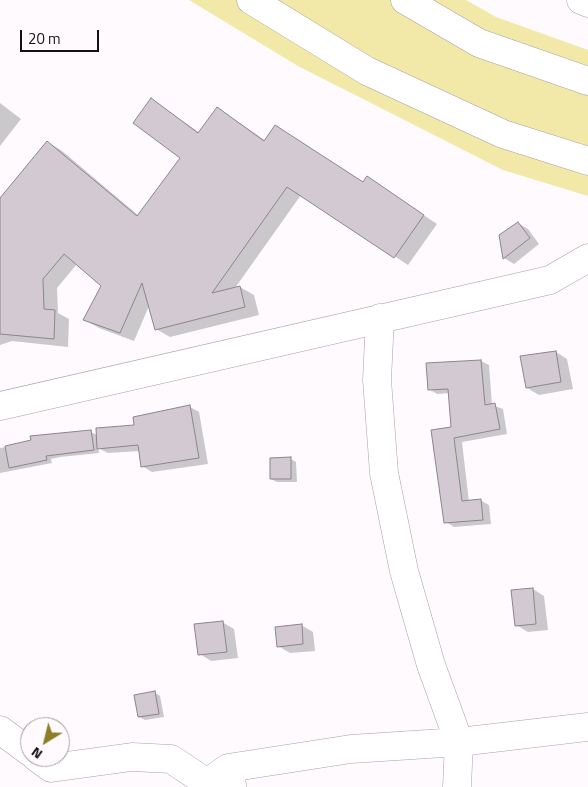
<!DOCTYPE html>
<html>
<head>
<meta charset="utf-8">
<style>
  body { margin:0 }
  #map { position:relative; width:588px; height:787px; overflow:hidden; background:#fefafe; font-family:"Titillium Web",sans-serif }
  canvas { display:block }
  .north { position:absolute; left:20px; top:717px; width:50px; height:50px; box-sizing:border-box; background:#fefafe; border:1px solid #a09ca0; border-radius:50%; rotate:216deg; font-size:14px; font-weight:700; line-height:20px; text-align:center; color:#131013 }
  .north::after { content:''; display:block; margin:auto; width:18px; height:22px; background:#8c7e25; clip-path:polygon(50% 0,100% 100%,50% 72%,0 100%) }
  .scale { position:absolute; left:20px; top:30px; width:79px; height:22px; box-sizing:border-box; border:2px solid #131013; border-top:0; padding-left:6px; font-size:15px; line-height:18px; white-space:nowrap; color:#131013; -webkit-text-stroke:4px #fefafe; paint-order:stroke }
</style>
</head>
<body>
<div id="map">
<canvas width="588" height="787"></canvas>
<div class="north">N</div>
<div class="scale">20 m</div>
</div>
<script>
const c = document.querySelector('canvas').getContext('2d');
c.lineJoin = 'round';
function fill(path, color) { c.fillStyle = color; c.fill(path, 'evenodd'); }
const toPath = rows => new Path2D(rows.map(r => 'M' + r).join(''));
function strokePath(path, color, width, dash) { c.strokeStyle = color; c.lineWidth = width; c.lineCap = dash ? 'butt' : 'round'; c.setLineDash(dash || []); c.stroke(path); }
fill(toPath([
  [189,0,466,0,496,17,588,50,588,196,503,170,298,66]
]), '#f2e8a7');
fill(toPath([
  [152,100,200,133,218,108,266,141,364,183,368,178,437,224,408,265,301,195,235,288,240,287,254,295,259,315,170,337,156,329,149,306,134,341,99,328,85,320,103,285,77,264,57,288,58,313,69,319,68,347,12,341,0,345,0,200,47,142,61,150,139,216,182,158],
  [0,103,21,119,0,146],
  [518,223,528,229,539,244,514,264,504,258,500,236],
  [556,352,567,359,573,389,539,395,527,388],
  [481,361,489,365,492,405,503,409,507,434,462,442,469,502,480,500,489,505,491,524,454,527,446,522,452,428,450,393,437,394,429,389],
  [190,407,199,412,208,464,152,472,142,466,140,451,108,453,98,448,99,453,60,457,51,459,52,463,0,473,0,448,91,432,97,435,136,426],
  [291,459,296,462,297,482,277,482,271,479],
  [533,589,544,596,548,630,528,632,516,625],
  [222,622,234,629,238,658,211,661,200,654],
  [301,625,313,632,315,651,290,653,278,646],
  [154,692,160,696,164,717,145,720,139,717]
]), '#0003');
const building = toPath([
  [151,98,198,133,217,107,264,141,275,125,363,182,367,176,424,215,394,258,287,187,212,293,240,286,245,307,155,330,142,283,120,333,83,320,101,286,64,254,43,279,44,309,55,310,54,339,0,334,0,198,47,141,137,216,180,158,133,123,151,98],
  [518,222,530,238,503,259,499,235,518,222],
  [556,351,561,382,526,388,520,356,556,351],
  [481,360,485,405,495,403,500,429,454,438,462,501,481,499,483,520,444,523,431,430,451,427,448,389,428,390,426,363,481,360],
  [190,405,199,458,141,467,138,445,97,449,96,428,134,425,133,417,190,405],
  [91,430,94,450,46,456,47,460,9,468,5,446,31,440,30,436,91,430],
  [291,457,291,479,270,479,270,458,291,457],
  [533,588,536,624,515,626,511,590,533,588],
  [223,621,227,652,198,655,194,624,223,621],
  [302,624,303,644,277,647,275,627,302,624],
  [155,691,159,714,138,717,134,695,155,691]
]);
fill(building, '#d3c9d3');
strokePath(building, '#8d848d', 1);
const minor = toPath([
  [581,0,588,3],
  [380,318,377,380,384,473,404,571,431,665,459,742,457,787],
  [0,406,550,280,588,258],
  [0,730,30,752],
  [36,757,51,768,132,757,171,759,207,783,228,768,232,785],
  [228,768,351,749,459,742,588,727]
]);
const highway = toPath([
  [251,0,367,71,503,134,588,161],
  [405,0,479,43,588,81]
]);
strokePath(minor, '#aaa0a9', 29);
strokePath(highway, '#aaa0a9', 29);
strokePath(minor, '#fff', 28);
strokePath(highway, '#fff', 28);
</script>
</body>
</html>
